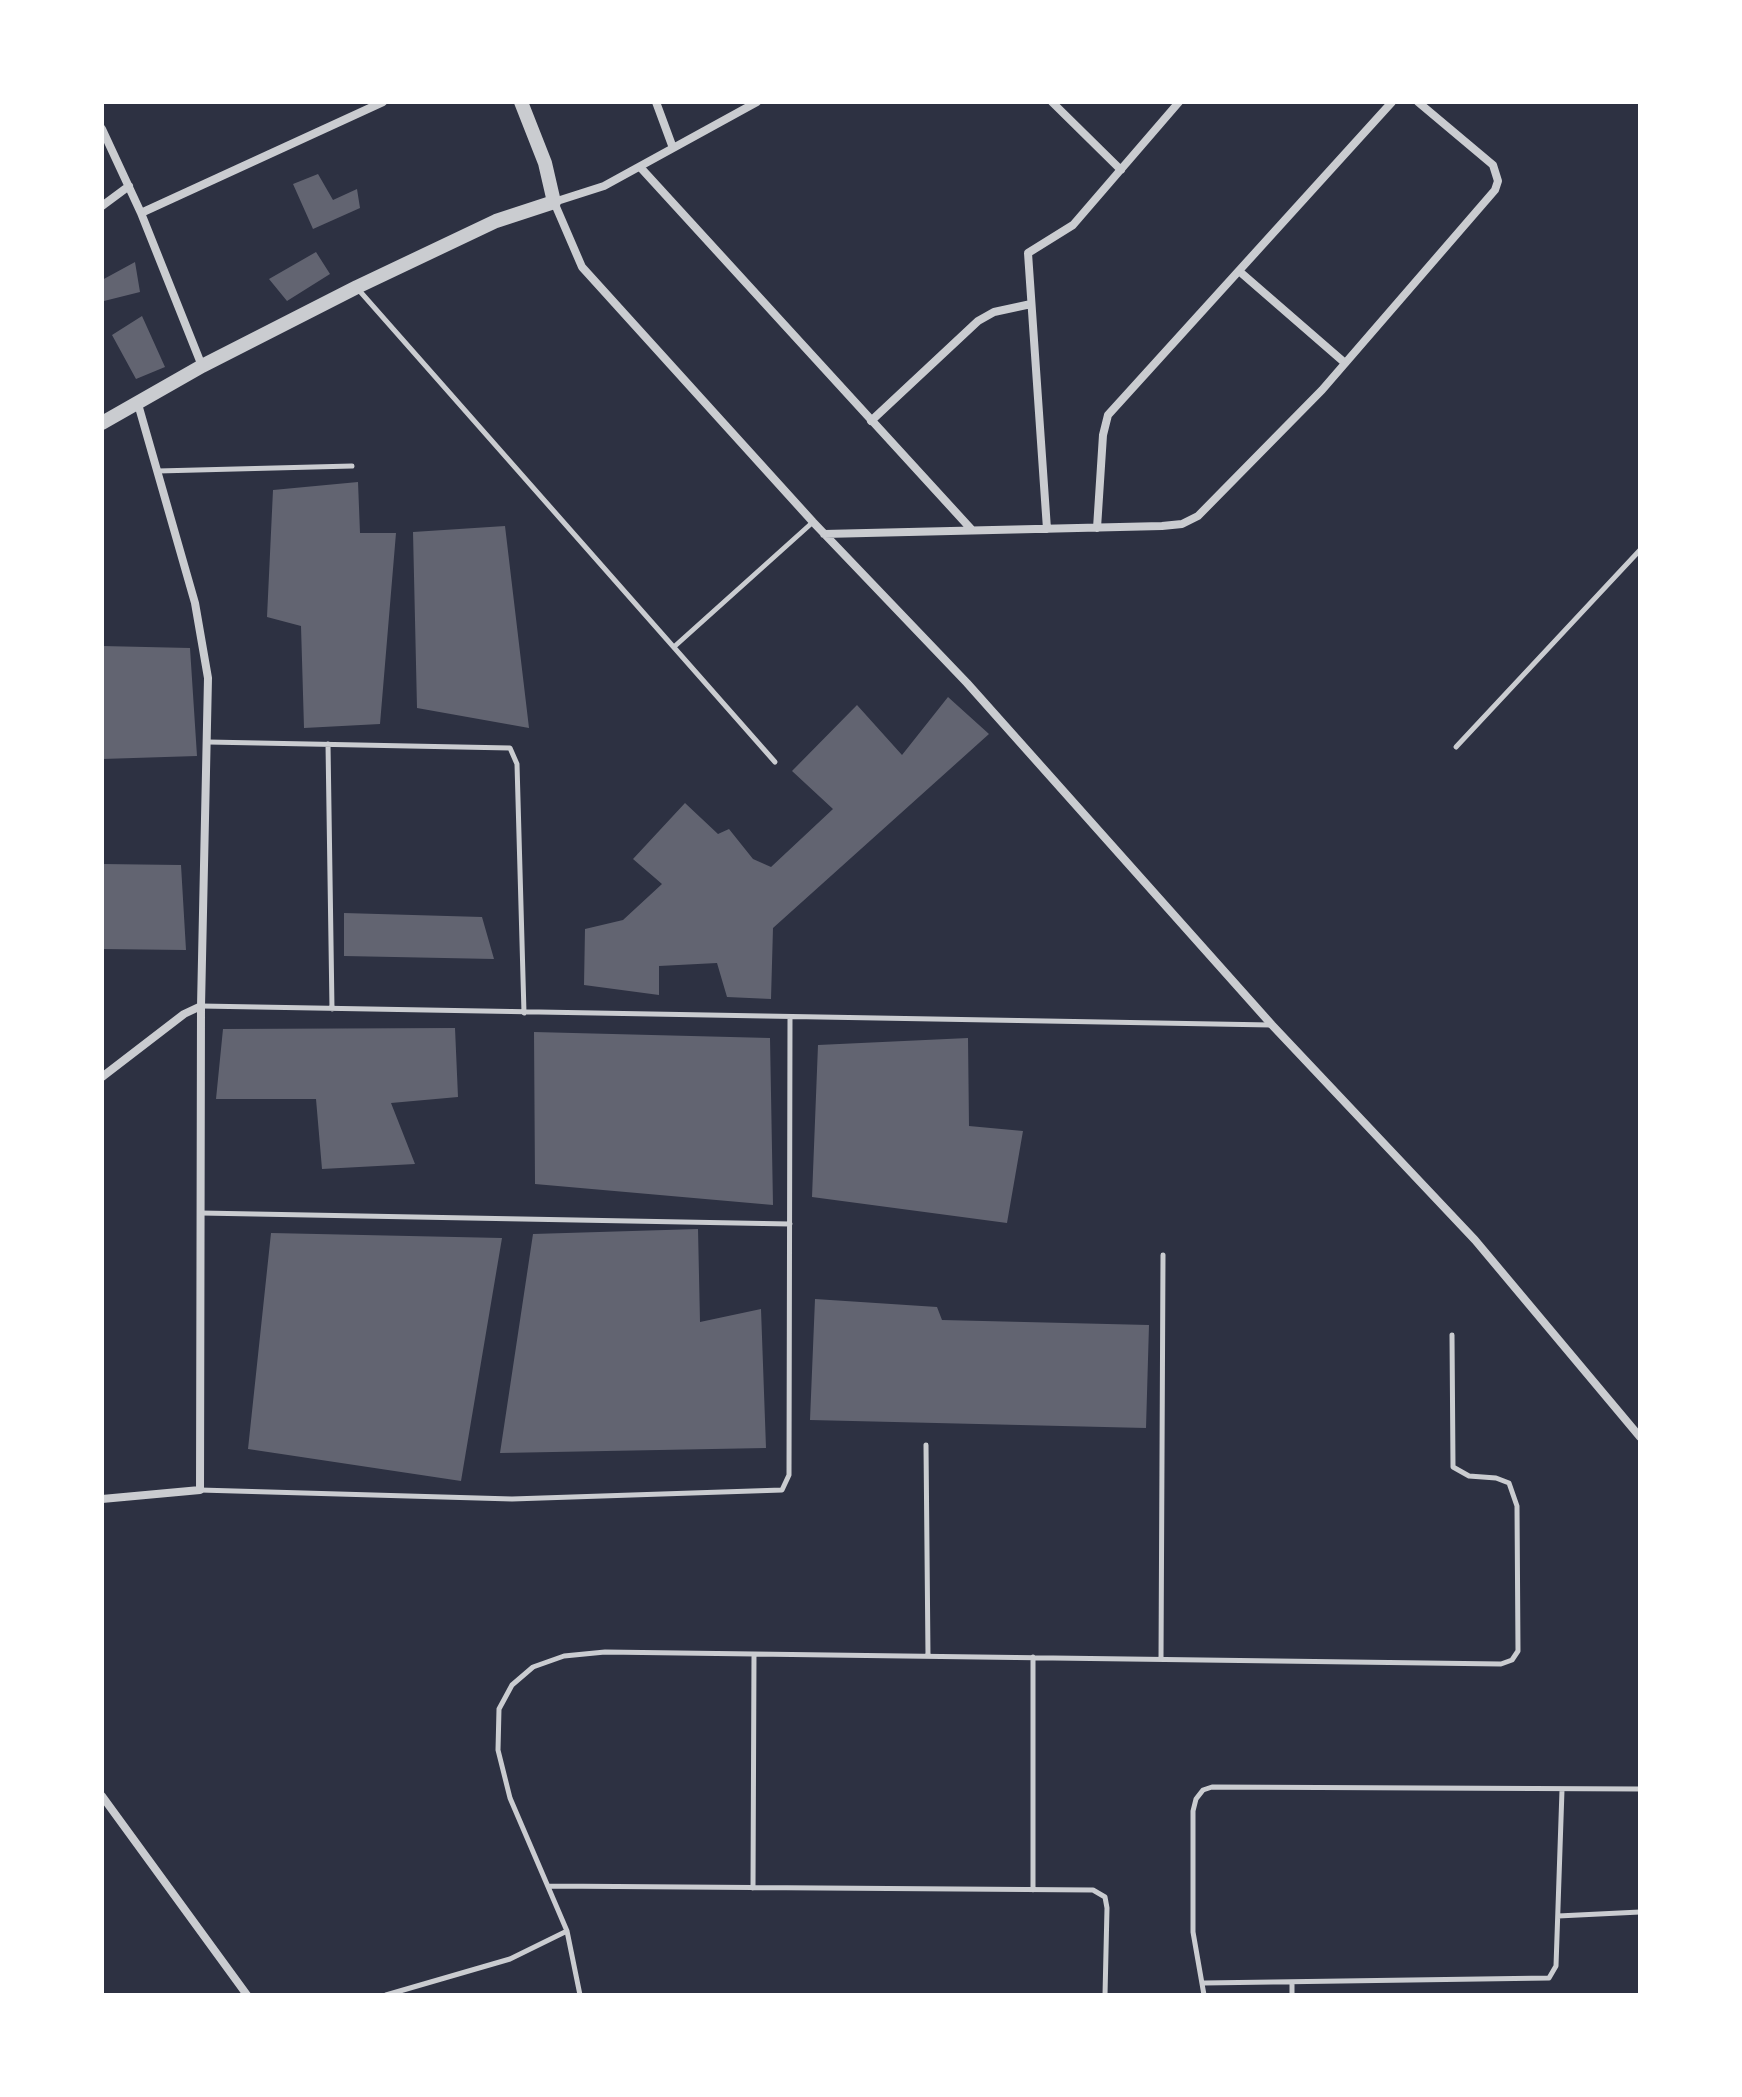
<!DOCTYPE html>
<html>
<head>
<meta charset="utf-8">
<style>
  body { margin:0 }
  #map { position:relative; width:1742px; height:2097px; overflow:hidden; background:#2d3142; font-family:"Work Sans",sans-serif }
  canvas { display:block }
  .frame { position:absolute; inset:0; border:104px solid #fff; pointer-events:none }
</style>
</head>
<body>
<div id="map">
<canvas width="1742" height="2097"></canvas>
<div class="frame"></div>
</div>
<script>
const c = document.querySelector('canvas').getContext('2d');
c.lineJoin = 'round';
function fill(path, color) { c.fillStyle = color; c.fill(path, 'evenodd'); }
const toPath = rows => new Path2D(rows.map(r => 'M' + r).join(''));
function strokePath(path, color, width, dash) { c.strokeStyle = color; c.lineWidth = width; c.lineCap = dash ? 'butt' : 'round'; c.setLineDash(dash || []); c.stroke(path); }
fill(toPath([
  [318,174,333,200,357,189,360,208,313,229,293,184],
  [316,252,330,274,287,301,269,279],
  [135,262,140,292,104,301,102,280],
  [142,316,165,367,136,379,112,335],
  [358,482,360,533,396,533,380,724,304,728,301,626,267,617,273,490],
  [505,526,529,728,417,708,413,532],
  [102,646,190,648,197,756,102,759],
  [948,697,989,734,773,928,771,999,727,997,717,963,659,966,659,995,584,985,585,929,623,920,662,884,633,859,685,803,718,834,729,829,753,859,771,867,833,809,792,771,857,705,902,755],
  [102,864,181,865,186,950,102,949],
  [344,913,482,917,494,959,344,956],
  [455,1028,458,1097,391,1103,415,1164,322,1169,316,1099,216,1099,223,1029],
  [534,1032,770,1038,773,1205,535,1184],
  [968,1038,969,1126,1023,1131,1007,1223,812,1197,818,1045],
  [698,1229,700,1322,761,1309,766,1448,500,1453,533,1234],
  [271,1233,502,1238,461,1481,248,1449],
  [815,1299,937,1307,942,1320,1149,1325,1146,1428,810,1420]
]), '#626471');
strokePath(toPath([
  [357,288,775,762],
  [158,471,352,466],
  [675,646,813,522],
  [208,742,510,748,517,764,524,1013],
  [328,744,332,1009],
  [1456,747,1640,550],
  [201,1006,1271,1025],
  [201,1213,790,1224],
  [926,1445,928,1656],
  [200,1490,512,1499,782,1490,789,1475,790,1018],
  [1161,1659,1163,1255],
  [548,1886,1093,1890,1105,1897,1107,1908,1105,1995],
  [753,1888,754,1654],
  [1033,1890,1033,1657],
  [1558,1916,1640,1912],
  [567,1931,580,1995],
  [1292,1982,1292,1995],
  [1204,1983,1549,1978,1556,1966,1562,1790],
  [386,1995,510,1959,567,1931,510,1798,498,1750,499,1709,512,1685,533,1667,564,1656,605,1652,1501,1664,1512,1660,1518,1651,1517,1506,1509,1483,1496,1478,1469,1476,1453,1467,1452,1335],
  [1204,1995,1193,1932,1193,1811,1196,1799,1203,1790,1212,1787,1640,1789]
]), '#caccd0', 5);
strokePath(toPath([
  [656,102,673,148],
  [757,102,604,186,554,202,582,267,813,522,967,683,1272,1025,1475,1240,1640,1437],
  [1052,102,1121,170],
  [102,129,141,213,383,102],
  [640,167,972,530],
  [102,206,129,186],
  [141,213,202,366],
  [1239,271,1345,363],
  [871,421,978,321,994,312,1031,304],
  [1097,528,1103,435,1108,415,1392,102],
  [1047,529,1028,253,1073,225,1179,102],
  [824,534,1162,526,1182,524,1198,516,1322,390,1495,190,1498,181,1493,165,1418,102],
  [102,1077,184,1014,201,1006],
  [102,1499,200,1490,201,1006,208,678,195,603,138,404],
  [102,1796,247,1995]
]), '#caccd0', 8);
strokePath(toPath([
  [102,423,202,366,357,287,496,221,554,202,545,163,521,102]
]), '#caccd0', 14);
</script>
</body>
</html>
